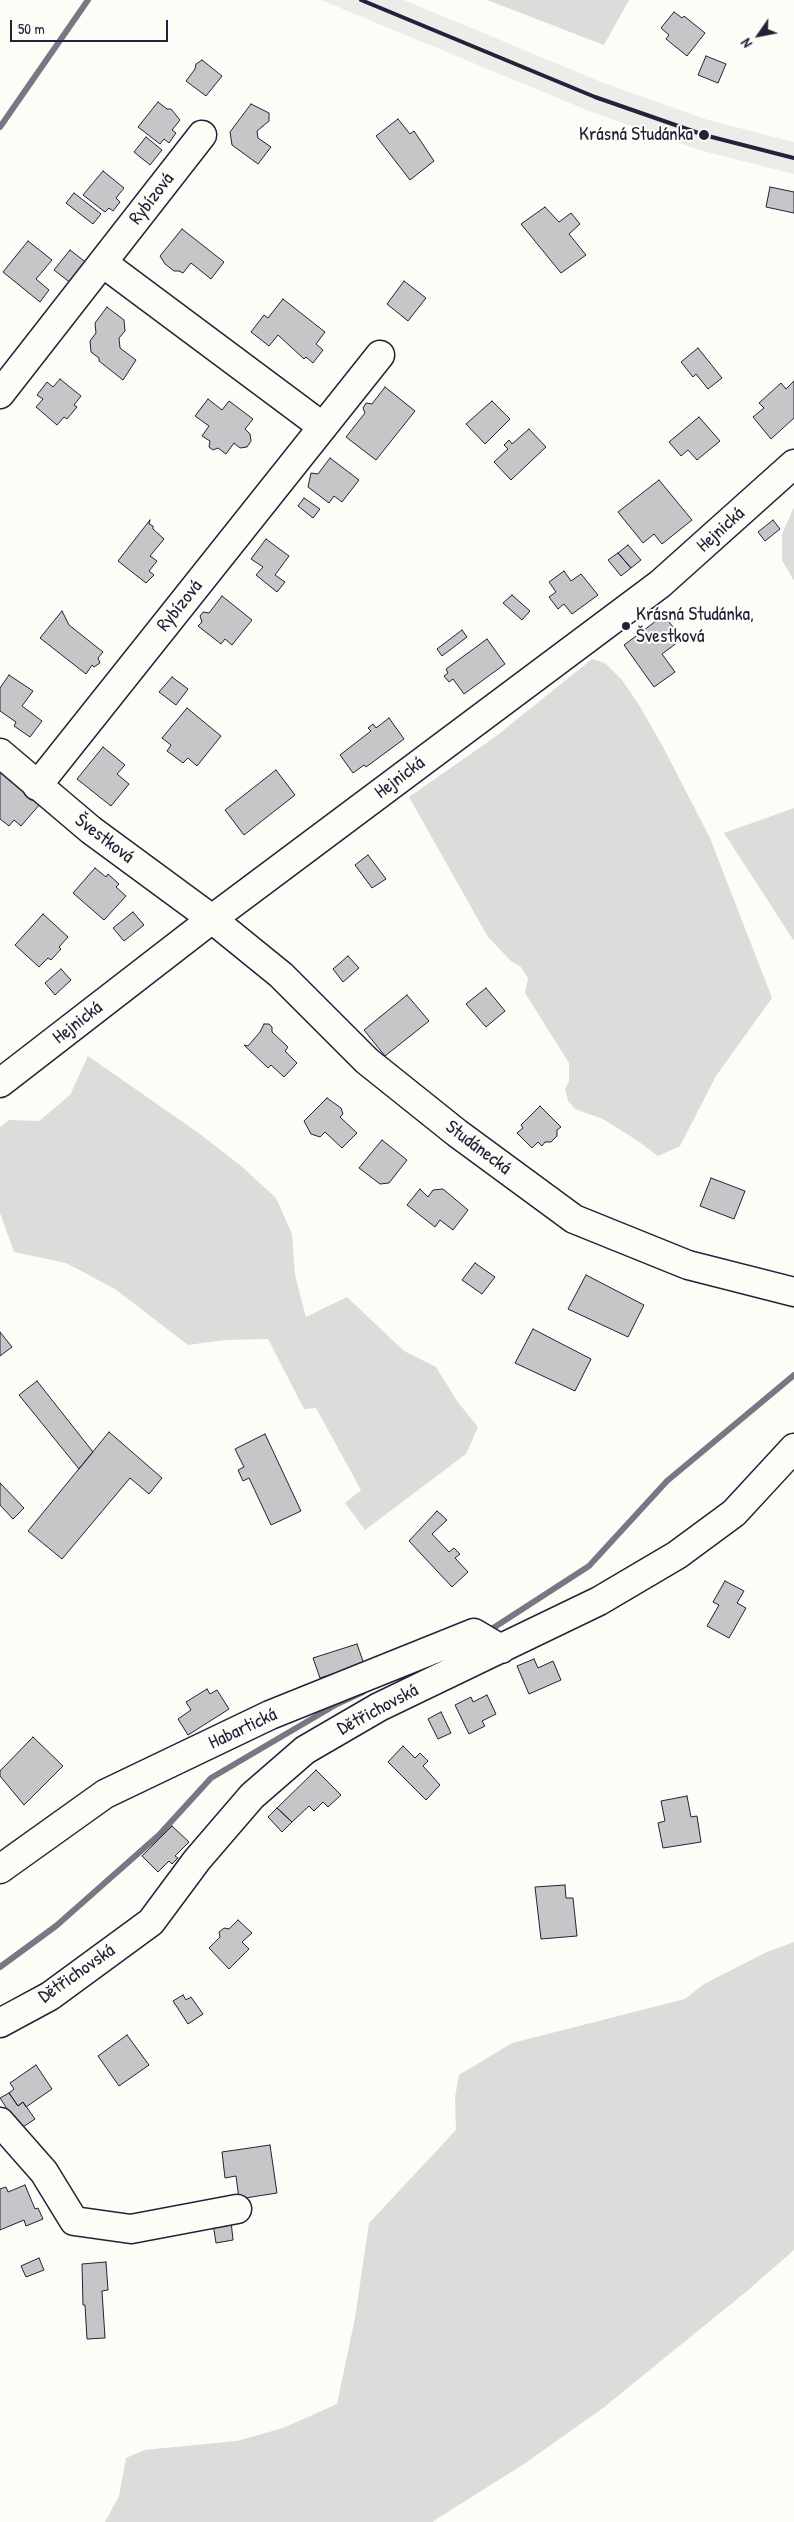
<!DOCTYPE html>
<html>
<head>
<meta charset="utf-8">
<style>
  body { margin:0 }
  #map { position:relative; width:794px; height:2522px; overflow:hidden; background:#fdfcf7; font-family:"Patrick Hand",sans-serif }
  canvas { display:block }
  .north { position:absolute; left:734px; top:10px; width:50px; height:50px; -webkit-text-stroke:4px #fdfcf7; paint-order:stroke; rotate:237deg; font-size:14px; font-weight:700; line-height:20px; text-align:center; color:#22223b }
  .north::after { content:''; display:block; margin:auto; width:18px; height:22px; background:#22223b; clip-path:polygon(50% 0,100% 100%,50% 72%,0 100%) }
  .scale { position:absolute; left:10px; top:20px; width:158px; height:22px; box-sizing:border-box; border:2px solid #22223b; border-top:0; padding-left:6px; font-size:15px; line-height:18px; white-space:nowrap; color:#22223b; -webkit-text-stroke:4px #fdfcf7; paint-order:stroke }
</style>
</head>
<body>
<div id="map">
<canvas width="794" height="2522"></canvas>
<div class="north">N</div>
<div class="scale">50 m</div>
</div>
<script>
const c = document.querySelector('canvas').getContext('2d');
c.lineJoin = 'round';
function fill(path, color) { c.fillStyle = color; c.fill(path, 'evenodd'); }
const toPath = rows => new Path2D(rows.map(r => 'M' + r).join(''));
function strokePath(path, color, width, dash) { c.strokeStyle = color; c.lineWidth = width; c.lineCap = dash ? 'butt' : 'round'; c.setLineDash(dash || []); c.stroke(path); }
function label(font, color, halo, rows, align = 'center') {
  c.font = font + ' "Patrick Hand",sans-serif'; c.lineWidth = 4; c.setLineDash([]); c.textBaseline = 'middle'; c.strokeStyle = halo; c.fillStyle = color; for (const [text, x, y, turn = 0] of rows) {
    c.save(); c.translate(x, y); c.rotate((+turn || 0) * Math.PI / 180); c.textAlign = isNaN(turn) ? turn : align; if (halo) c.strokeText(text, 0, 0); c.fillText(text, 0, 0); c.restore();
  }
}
fill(toPath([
  [321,0,404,0,601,82,708,120,794,142,794,174,699,150,589,111]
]), '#ecece9');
fill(toPath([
  [487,0,629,0,604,45],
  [794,507,794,581,782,560,782,534],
  [592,659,605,663,622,680,639,705,662,745,710,838,772,998,716,1076,680,1146,658,1156,638,1141,603,1119,575,1109,568,1101,565,1089,569,1081,569,1063,525,993,528,978,520,966,511,961,488,937,409,797,495,737],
  [794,808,794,941,724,833],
  [88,1056,200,1134,240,1165,276,1198,292,1234,295,1275,306,1317,347,1297,404,1351,436,1367,457,1401,478,1427,466,1454,365,1530,345,1503,361,1490,316,1408,304,1409,268,1339,225,1340,188,1345,115,1289,66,1263,14,1252,0,1213,0,1127,9,1120,39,1121,70,1095],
  [794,1942,794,2250,747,2291,603,2408,524,2464,432,2522,105,2522,119,2496,126,2458,144,2450,237,2441,283,2428,337,2404,355,2318,369,2223,456,2130,455,2097,459,2075,512,2043,685,1999,704,1984,767,1952]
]), '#dddcdb');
strokePath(toPath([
  [0,127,88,0],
  [487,1632,589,1566,667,1481,794,1375],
  [0,1967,56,1926,159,1835,211,1778,337,1704,363,1692]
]), '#787885', 6);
const building = toPath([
  [674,12,682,18,684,16,705,33,687,56,666,39,669,35,661,28,674,12],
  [706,56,726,64,718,83,698,75,706,56],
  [202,60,222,76,206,96,186,81,195,69,196,64,202,60],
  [158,102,167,109,171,109,180,120,172,130,176,133,169,143,164,139,160,144,138,127,158,102],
  [251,104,269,113,269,121,257,131,258,138,271,147,258,164,232,145,230,132,251,104],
  [398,119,410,134,414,131,434,161,410,180,376,136,398,119],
  [146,137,162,150,150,165,134,152,146,137],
  [103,171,124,188,116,198,120,202,113,211,109,208,105,212,83,195,103,171],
  [770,187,794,192,794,213,766,207,770,187],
  [74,193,101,214,93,224,66,203,74,193],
  [545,207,559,222,571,213,580,224,569,234,586,255,561,273,521,224,545,207],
  [182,229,224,262,211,279,191,263,183,273,179,271,174,271,165,264,160,256,182,229],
  [28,241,52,260,36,279,49,290,40,302,3,272,28,241],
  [70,250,88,264,72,284,54,270,70,250],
  [404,281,426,298,408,321,387,304,404,281],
  [283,299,325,332,316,344,323,350,313,363,306,357,304,359,278,335,269,346,251,332,264,315,268,318,283,299],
  [107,307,124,320,125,331,119,338,120,348,136,360,123,380,99,361,99,358,91,352,90,341,96,333,95,323,107,307],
  [698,348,722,378,708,389,696,374,693,377,681,362,698,348],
  [60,379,81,396,74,405,77,407,67,419,64,417,57,425,36,407,43,399,37,395,47,382,53,387,60,379],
  [794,381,794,418,771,439,753,417,764,408,759,403,781,383,786,389,794,381],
  [385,387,415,411,376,460,346,437,365,413,363,408,366,403,372,404,385,387],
  [208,399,222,410,229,401,253,419,245,429,250,434,251,441,247,447,240,448,234,443,226,454,218,448,213,450,209,447,210,441,202,436,209,426,195,416,208,399],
  [492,401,510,419,485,444,466,424,492,401],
  [699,417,720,441,697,460,688,450,681,456,669,442,699,417],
  [529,429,546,447,511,480,494,462,508,449,504,445,509,440,512,444,529,429],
  [330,458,359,480,342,502,334,496,329,503,308,487,311,473,318,474,330,458],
  [659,480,692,520,662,544,654,534,643,543,618,512,659,480],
  [304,498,320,509,313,518,298,506,304,498],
  [150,520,149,524,153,526,153,529,164,539,150,556,157,561,149,571,154,575,146,583,118,561,150,520],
  [773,520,780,529,765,541,758,532,773,520],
  [266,539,289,556,275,575,285,582,277,592,256,575,263,567,251,559,266,539],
  [628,545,641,560,631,568,618,553,628,545],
  [618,553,631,568,621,576,608,560,618,553],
  [564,571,571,581,581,574,598,595,572,614,564,604,558,609,549,597,556,592,549,582,564,571],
  [512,595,530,611,522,620,503,603,512,595],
  [222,596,252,620,232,645,225,639,221,644,198,626,202,622,200,616,203,612,209,613,222,596],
  [62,611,69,625,103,652,98,658,100,663,94,667,92,665,86,674,40,638,62,611],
  [664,615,682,639,662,654,675,672,654,687,624,645,664,615],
  [462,630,467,637,442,656,437,649,462,630],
  [487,639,505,664,464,694,453,679,449,682,444,676,448,673,446,669,487,639],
  [9,675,33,691,22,706,42,721,30,737,14,726,16,722,0,711,0,688,9,675],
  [172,677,188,689,176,705,159,692,172,677],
  [187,708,221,736,197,766,188,758,183,763,167,751,171,745,162,738,187,708],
  [389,718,404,739,366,767,364,765,353,773,340,755,371,731,368,728,373,724,376,728,389,718],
  [103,747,125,765,117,774,129,784,111,806,77,779,103,747],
  [276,770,295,795,244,835,225,810,276,770],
  [0,772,40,804,21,826,14,820,9,826,0,819,0,772],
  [368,855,386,879,372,888,355,865,368,855],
  [95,868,106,877,108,874,119,884,116,887,126,896,104,920,73,893,95,868],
  [133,912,144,925,124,941,113,928,133,912],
  [43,914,68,937,59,947,61,949,51,960,48,958,39,967,15,945,43,914],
  [348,956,359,968,343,982,333,969,348,956],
  [61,969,71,980,55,995,45,983,61,969],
  [486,988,505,1011,486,1027,466,1004,486,988],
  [407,995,429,1021,385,1056,364,1030,407,995],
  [264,1024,269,1024,272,1027,272,1032,288,1047,285,1051,297,1063,284,1077,271,1065,268,1068,244,1045,248,1046,260,1032,264,1024],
  [327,1098,341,1108,343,1114,340,1117,357,1133,342,1148,325,1132,320,1137,311,1134,304,1121,327,1098],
  [540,1106,561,1127,557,1130,557,1136,551,1142,545,1142,542,1146,538,1142,532,1148,517,1133,523,1128,521,1125,540,1106],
  [382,1140,407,1160,389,1183,380,1184,359,1168,382,1140],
  [711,1178,745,1191,734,1219,700,1206,711,1178],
  [420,1189,428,1197,433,1190,443,1189,468,1210,453,1230,440,1220,435,1227,407,1205,420,1189],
  [475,1263,495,1277,482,1294,462,1280,475,1263],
  [586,1275,644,1305,628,1337,568,1309,586,1275],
  [533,1329,591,1359,575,1391,515,1363,533,1329],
  [0,1332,12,1347,0,1356,0,1332],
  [37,1381,93,1452,79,1469,19,1395,37,1381],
  [109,1432,162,1478,149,1494,130,1478,62,1559,28,1531,109,1432],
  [265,1434,301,1511,271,1525,249,1478,243,1481,238,1470,244,1467,235,1449,265,1434],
  [0,1483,24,1508,13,1519,0,1505,0,1483],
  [437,1511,447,1520,432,1534,449,1552,454,1548,460,1554,455,1558,468,1572,452,1587,409,1541,437,1511],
  [725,1581,744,1591,737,1603,746,1608,729,1638,707,1626,719,1605,713,1602,725,1581],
  [357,1644,364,1664,320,1678,313,1658,357,1644],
  [534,1659,538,1668,553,1661,561,1680,529,1694,517,1666,534,1659],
  [207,1689,210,1694,217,1690,229,1709,188,1735,178,1719,191,1710,186,1702,207,1689],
  [487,1695,496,1714,482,1721,485,1726,469,1734,455,1705,471,1697,473,1702,487,1695],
  [441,1712,451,1733,438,1739,428,1719,441,1712],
  [33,1737,63,1766,24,1805,0,1776,0,1771,33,1737],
  [403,1746,415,1758,420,1753,428,1761,423,1766,440,1785,426,1800,388,1762,403,1746],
  [316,1770,341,1795,328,1807,323,1802,314,1811,309,1806,292,1822,277,1808,316,1770],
  [687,1796,691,1817,697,1816,701,1842,663,1848,658,1823,665,1821,661,1801,687,1796],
  [277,1808,292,1822,282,1832,268,1817,277,1808],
  [172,1826,189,1842,175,1856,178,1858,172,1864,169,1861,158,1872,142,1856,172,1826],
  [565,1885,566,1898,573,1898,577,1936,541,1939,535,1887,565,1885],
  [238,1920,252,1933,242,1942,249,1949,229,1969,209,1948,220,1937,219,1932,224,1928,229,1929,238,1920],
  [183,1995,186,2000,191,1997,203,2014,188,2024,173,2001,183,1995],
  [127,2035,149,2065,119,2086,98,2056,127,2035],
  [36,2065,52,2089,26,2107,23,2102,18,2106,9,2093,14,2089,10,2083,36,2065],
  [9,2093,18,2106,23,2102,35,2119,20,2129,0,2098,9,2093],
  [270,2145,277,2193,239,2199,236,2176,225,2178,222,2152,270,2145],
  [25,2185,35,2209,38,2208,43,2219,26,2226,24,2220,0,2230,0,2189,6,2187,8,2192,25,2185],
  [231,2221,233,2240,216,2243,213,2224,231,2221],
  [39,2258,44,2270,26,2277,21,2266,39,2258],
  [106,2262,108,2290,102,2291,105,2338,87,2339,85,2305,83,2305,82,2264,106,2262]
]);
fill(building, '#c6c6c8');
strokePath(building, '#22223b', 1);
const minor = toPath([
  [103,263,323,427],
  [0,394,202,135],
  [0,753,91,830,212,919,281,975,367,1061,457,1133,574,1219,688,1265,794,1292],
  [37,786,380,355],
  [0,1869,105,1794,270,1715,474,1633,501,1649],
  [0,2023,50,1996,151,1922,197,1860,252,1796,305,1750,379,1707,599,1601,677,1555,734,1513,794,1448],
  [0,2122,44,2172,74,2221,131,2229,237,2209]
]);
const major = toPath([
  [0,1083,212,919,660,584,794,464]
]);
strokePath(minor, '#22223b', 31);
strokePath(major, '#22223b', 31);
strokePath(minor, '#fdfcf7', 28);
strokePath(major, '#fdfcf7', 28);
strokePath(toPath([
  [361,0,595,97,704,135,794,158]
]), '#22223b', 4);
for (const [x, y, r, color] of [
  [704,135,6,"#22223b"],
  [626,626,5,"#22223b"]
]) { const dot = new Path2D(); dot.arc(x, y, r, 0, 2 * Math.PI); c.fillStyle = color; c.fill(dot); strokePath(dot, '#fdfcf7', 2); }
label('19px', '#22223b', '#fdfcf7', [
  ["Krásná Studánka",693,135],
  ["Krásná Studánka,",636,615,"left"],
  ["Švestková",636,637,"left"]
], 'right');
label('19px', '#22223b', '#fdfcf7', [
  ["Rybízová",152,199,-52],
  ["Hejnická",721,530,-42],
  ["Rybízová",180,606,-51],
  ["Hejnická",400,778,-37],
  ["Švestková",104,839,37],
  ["Hejnická",78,1023,-38],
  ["Studánecká",478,1148,37],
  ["Dětřichovská",378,1710,-28],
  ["Habartická",243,1729,-25],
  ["Dětřichovská",77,1974,-35]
]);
</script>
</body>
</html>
